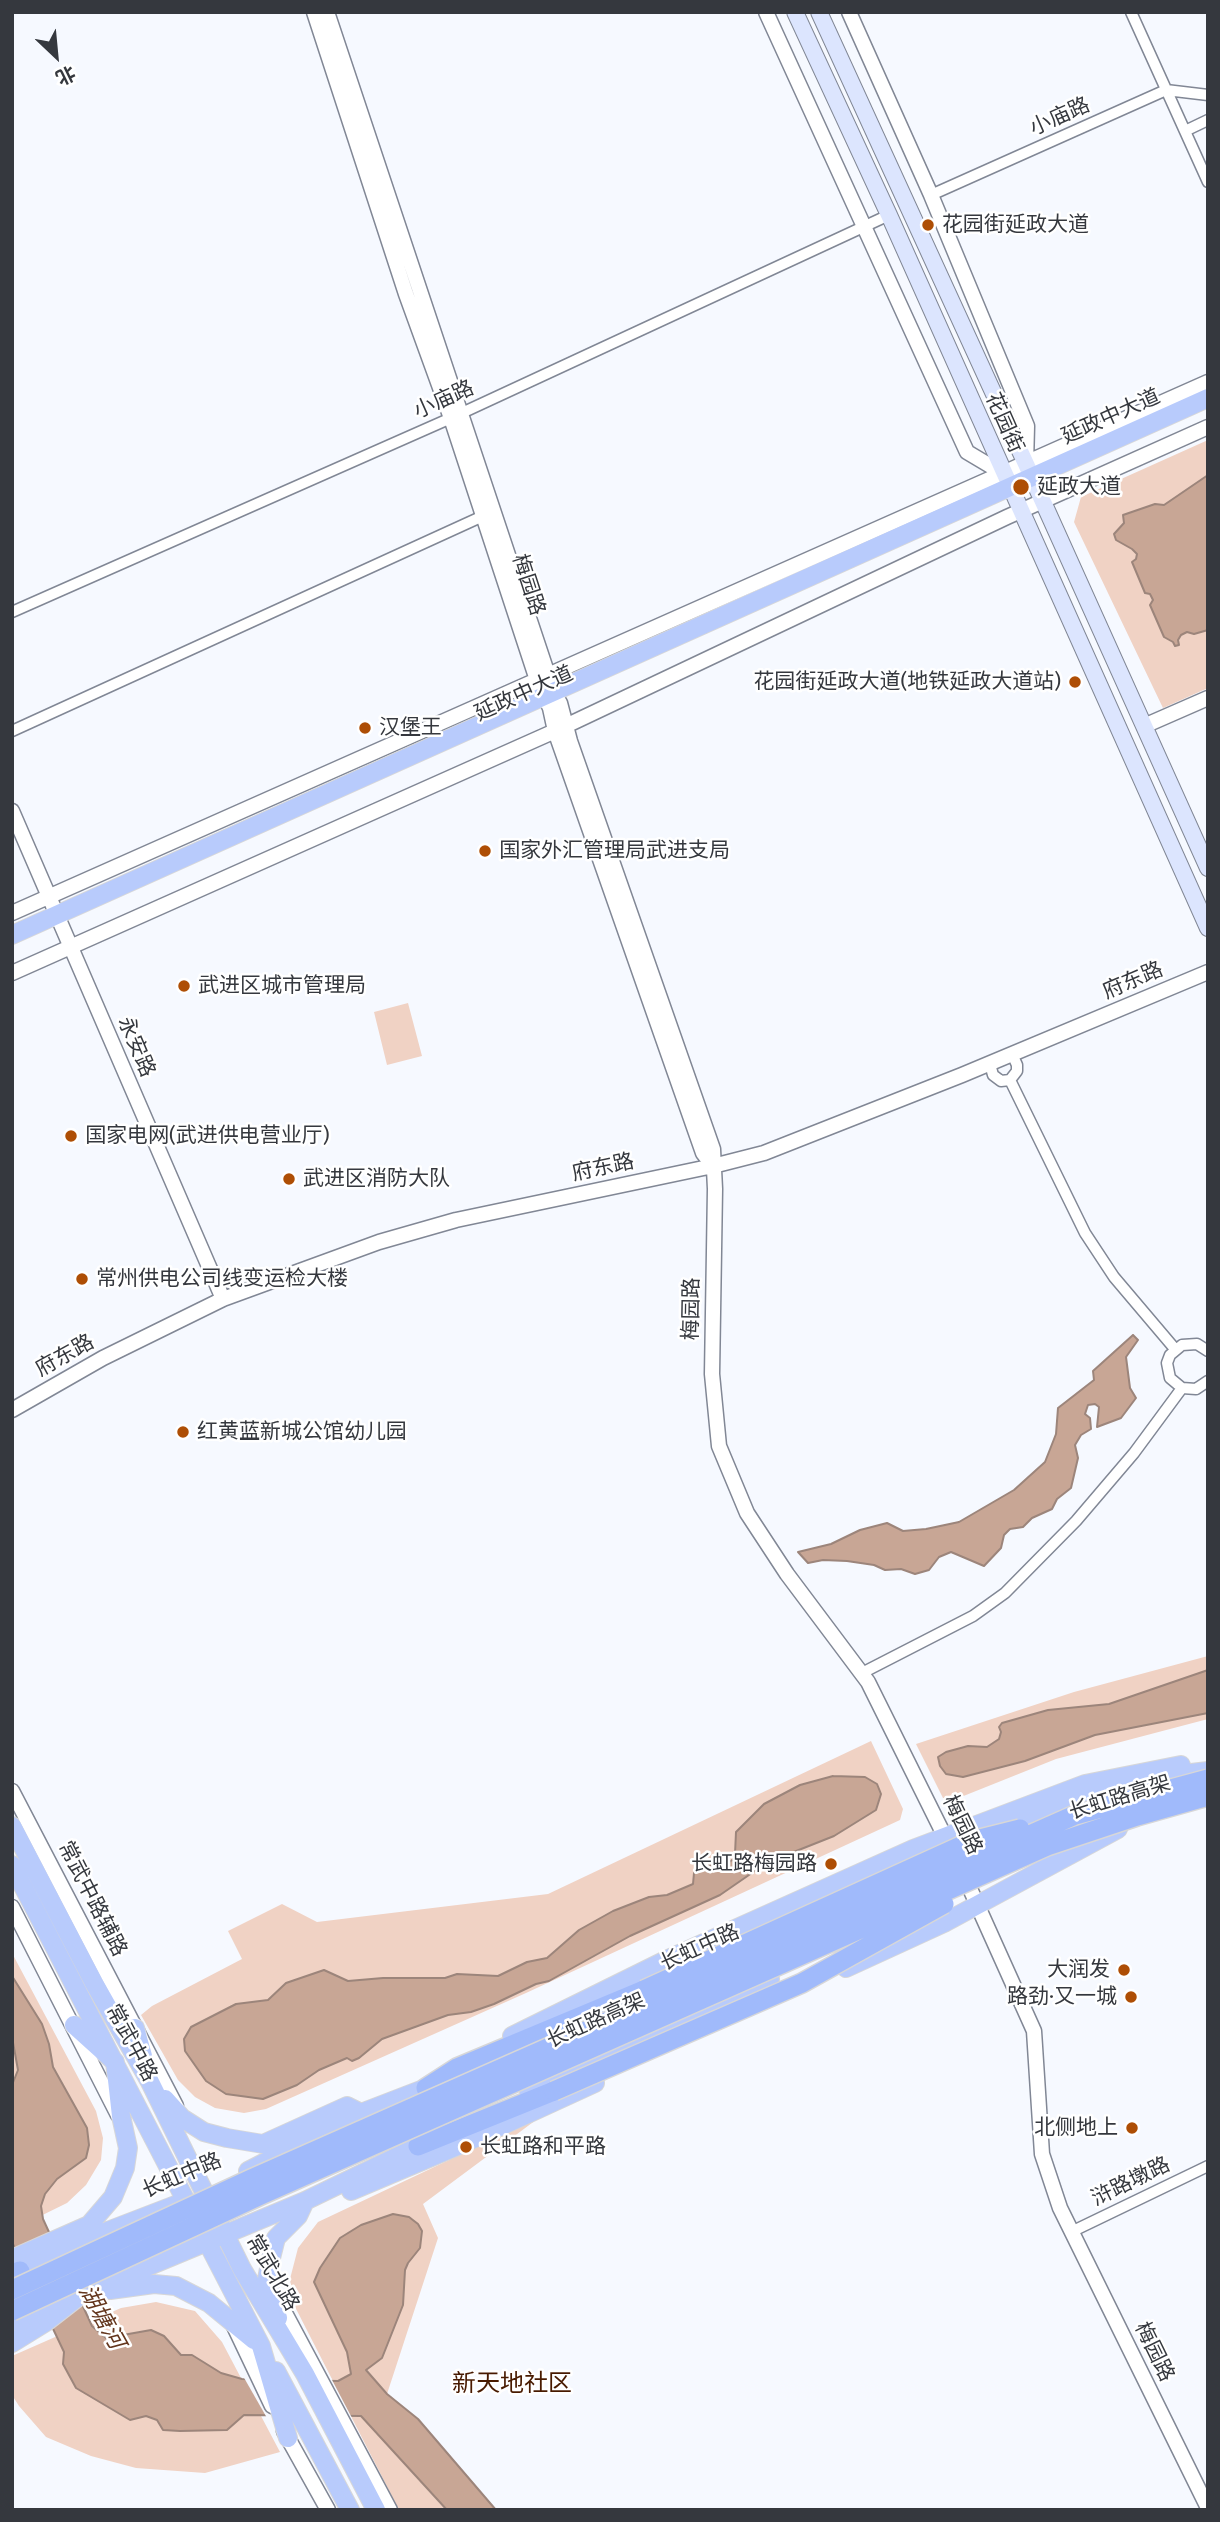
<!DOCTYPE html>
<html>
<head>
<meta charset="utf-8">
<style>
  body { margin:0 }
  #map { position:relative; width:1220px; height:2522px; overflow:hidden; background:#f6f9ff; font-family:"Fira Sans","Noto Sans SC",sans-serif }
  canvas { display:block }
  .frame { position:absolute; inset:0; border:14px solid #35383e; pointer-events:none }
  .north { position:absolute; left:21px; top:21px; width:70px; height:70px; -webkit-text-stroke:5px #fff; paint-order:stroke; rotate:154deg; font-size:19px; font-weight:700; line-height:28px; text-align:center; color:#35383e }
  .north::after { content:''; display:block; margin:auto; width:24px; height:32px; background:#35383e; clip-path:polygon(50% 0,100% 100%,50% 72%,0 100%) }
</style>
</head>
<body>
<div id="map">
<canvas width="1220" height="2522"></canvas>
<div class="frame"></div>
<div class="north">北</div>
</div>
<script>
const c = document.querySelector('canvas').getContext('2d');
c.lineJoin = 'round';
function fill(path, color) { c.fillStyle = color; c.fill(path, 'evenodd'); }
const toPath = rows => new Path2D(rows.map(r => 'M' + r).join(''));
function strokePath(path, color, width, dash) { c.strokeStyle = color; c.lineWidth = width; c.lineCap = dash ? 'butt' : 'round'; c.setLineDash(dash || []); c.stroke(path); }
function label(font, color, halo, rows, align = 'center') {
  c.font = font + ' "Fira Sans","Noto Sans SC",sans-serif'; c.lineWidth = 5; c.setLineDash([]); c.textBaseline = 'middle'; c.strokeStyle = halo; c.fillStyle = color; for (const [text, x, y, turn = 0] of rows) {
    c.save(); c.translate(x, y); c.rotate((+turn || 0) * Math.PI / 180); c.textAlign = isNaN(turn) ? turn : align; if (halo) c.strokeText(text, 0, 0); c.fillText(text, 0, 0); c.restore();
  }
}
fill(toPath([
  [1208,440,1208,688,1163,708,1074,522,1081,497],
  [408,1003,422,1056,387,1065,374,1012],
  [1208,1656,1208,1719,1056,1759,956,1799,943,1798,916,1744,1074,1692],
  [871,1741,903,1809,900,1820,526,1993,266,2109,244,2113,215,2108,195,2097,178,2080,141,2015,152,2006,242,1959,228,1931,282,1904,317,1922,548,1894],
  [12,1953,96,2111,103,2138,101,2160,86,2185,67,2203,12,2230],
  [540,2117,423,2204,438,2238,387,2394,362,2416,446,2510,399,2510,293,2303,290,2279,298,2248,318,2222],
  [156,2302,195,2311,222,2342,280,2452,205,2473,136,2468,91,2456,46,2437,19,2406,12,2395,12,2356,121,2308]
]), '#f0d2c4');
const water = toPath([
  [1208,475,1208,630,1194,634,1187,632,1181,635,1178,640,1179,645,1175,646,1173,642,1164,637,1150,605,1153,600,1150,594,1145,593,1132,562,1136,559,1137,554,1132,549,1116,540,1114,534,1124,523,1123,515,1155,504,1164,505,1208,475],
  [1133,1335,1138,1340,1126,1357,1130,1388,1136,1398,1121,1418,1097,1427,1099,1407,1095,1404,1088,1405,1085,1414,1090,1418,1091,1429,1081,1435,1075,1445,1078,1458,1071,1488,1057,1499,1052,1509,1032,1518,1023,1527,1010,1529,1004,1535,1001,1548,984,1566,951,1552,939,1557,929,1570,915,1574,901,1569,885,1570,874,1565,847,1561,823,1560,808,1563,798,1552,831,1544,860,1530,887,1523,903,1531,926,1529,959,1522,1014,1490,1045,1462,1056,1434,1058,1408,1094,1380,1093,1371,1133,1335],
  [1208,1670,1208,1713,1095,1735,1025,1761,963,1777,946,1774,940,1766,938,1757,946,1752,968,1746,987,1747,999,1739,1001,1732,999,1727,1002,1723,1048,1710,1109,1704,1208,1670],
  [833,1776,865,1777,877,1784,881,1794,876,1810,834,1836,766,1863,735,1854,736,1832,764,1804,800,1785,833,1776],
  [735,1858,762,1866,720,1895,630,1936,549,1981,536,1984,494,2004,471,2012,448,2015,382,2039,359,2058,352,2061,347,2058,319,2070,297,2085,263,2099,226,2094,206,2081,185,2051,184,2039,191,2027,236,2004,268,2000,286,1983,324,1970,348,1981,383,1978,445,1978,457,1974,498,1976,527,1962,547,1958,579,1930,613,1911,649,1897,667,1895,693,1884,694,1873,710,1865,722,1867,735,1858],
  [12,1976,42,2024,49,2044,53,2067,87,2128,89,2145,86,2158,57,2179,45,2194,41,2206,43,2219,92,2326,106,2338,151,2330,164,2336,181,2355,192,2355,221,2373,242,2379,338,2381,351,2374,347,2352,314,2282,320,2268,340,2238,361,2225,393,2214,409,2217,418,2224,422,2231,420,2248,408,2263,405,2270,403,2305,382,2358,366,2370,387,2394,418,2419,496,2510,447,2510,361,2416,244,2415,227,2430,180,2431,163,2430,157,2420,146,2416,130,2420,76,2388,63,2364,64,2352,12,2242,12,2085,18,2070,12,2037,12,1976]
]);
fill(water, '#c8a695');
strokePath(water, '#9c857b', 2);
fill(toPath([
  [243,2376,331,2378,352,2418,267,2418]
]), '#f6f9ff');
const minor = toPath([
  [1131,12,1208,182],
  [1185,131,1208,120],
  [931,195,1166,90,1208,95],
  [12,612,451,418,889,215],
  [12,731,483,516],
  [990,1064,993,1075,1001,1081,1010,1080,1017,1071,1017,1065,1012,1054],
  [1010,1080,1085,1233,1114,1277,1175,1349],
  [1208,1351,1197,1344,1182,1345,1170,1355,1167,1363,1170,1378,1182,1388,1196,1389,1208,1381],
  [862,1673,973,1616,1005,1593,1076,1521,1134,1453,1182,1388],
  [1071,2232,1208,2166]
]);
const tertiary = toPath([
  [314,12,406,294,451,418,537,680,550,708,555,731,703,1153,713,1166],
  [327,12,554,693,560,703,570,741,713,1149,715,1189,712,1374,719,1446,747,1513,787,1574,868,1682,949,1845],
  [766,12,967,452,1004,474],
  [849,12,931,195,1027,426,1026,464],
  [1144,726,1208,698],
  [12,811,223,1299],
  [12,913,1208,382],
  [12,973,555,731,1007,517,1208,427],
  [12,1410,103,1358,223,1299,379,1242,456,1220,713,1166,764,1153,962,1075,1208,972],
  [12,1791,176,2106],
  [963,1873,1034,2031,1042,2154,1060,2208,1208,2508],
  [12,1907,118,2115],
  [277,2298,390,2510],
  [233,2324,272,2406],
  [284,2431,328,2510]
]);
const secondary = toPath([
  [795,12,889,215,1208,928],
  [819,12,1026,464,1208,868]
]);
const primary = toPath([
  [12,935,1208,398],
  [12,1826,94,1983,150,2082,242,2269,305,2374,376,2510],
  [1008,1833,1070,1806,1183,1774,1208,1771],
  [12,1865,261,2346,288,2438],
  [846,1968,944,1923,1118,1829],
  [135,2028,143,2056],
  [512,2036,668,1959,913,1849,1085,1784,1181,1765],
  [529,2092,770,1979],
  [165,2099,182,2118,204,2132,227,2138,263,2144,347,2106,361,2113],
  [248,2171,361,2113,426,2088,439,2086],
  [351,2191,460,2145,595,2083],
  [12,2259,89,2225,113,2197,125,2168,128,2148,121,2116,115,2062,74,2025],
  [12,2278,20,2271,74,2244,178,2204],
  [110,2290,154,2284,176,2286,209,2303,254,2340],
  [278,2318,267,2279,271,2258,276,2238,298,2216,305,2201],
  [12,2322,66,2300],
  [12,2343,46,2322,82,2294,305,2201,431,2140],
  [276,2371,350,2510]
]);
const trunk = toPath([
  [426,2088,457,2068,644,1990],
  [418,2146,554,2091],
  [12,2274,20,2271]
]);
strokePath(minor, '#818795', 13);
strokePath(tertiary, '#818795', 17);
strokePath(secondary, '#818795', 18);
strokePath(primary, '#d7d7d8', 20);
strokePath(trunk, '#d7d7d8', 22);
strokePath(minor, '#fff', 10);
strokePath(tertiary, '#fff', 14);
strokePath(secondary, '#dce5fe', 16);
strokePath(primary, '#b8cbfc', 18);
strokePath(trunk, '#a0bafb', 19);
const trunkBridge = toPath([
  [644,1990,972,1841,1020,1829],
  [554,2091,802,1983,944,1904],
  [12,2290,251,2179,1075,1815,1208,1779],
  [12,2311,261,2195,1047,1846,1137,1816,1208,1796]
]);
strokePath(trunkBridge, '#d7d7d8', 22, []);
strokePath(trunkBridge, '#a0bafb', 19);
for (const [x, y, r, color] of [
  [928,225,7,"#ae4e05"],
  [1021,487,9,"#ae4e05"],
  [1075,682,7,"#ae4e05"],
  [365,728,7,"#ae4e05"],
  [485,851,7,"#ae4e05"],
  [184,986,7,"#ae4e05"],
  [71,1136,7,"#ae4e05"],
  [289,1179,7,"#ae4e05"],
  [82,1279,7,"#ae4e05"],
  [183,1432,7,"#ae4e05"],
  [831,1864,7,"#ae4e05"],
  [1124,1970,7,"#ae4e05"],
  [1131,1997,7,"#ae4e05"],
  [1132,2128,7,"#ae4e05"],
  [466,2147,7,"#ae4e05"]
]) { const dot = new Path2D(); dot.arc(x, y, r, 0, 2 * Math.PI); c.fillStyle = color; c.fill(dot); strokePath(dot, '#fff', 2.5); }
label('21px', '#35383e', '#fff', [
  ["小庙路",1060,117,-24],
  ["小庙路",444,400,-24],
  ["延政中大道",1111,417,-24],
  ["花园街",1004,423,66],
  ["梅园路",528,585,72],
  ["延政中大道",524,694,-24],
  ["府东路",1133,981,-23],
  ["永安路",136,1047,67],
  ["府东路",603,1168,-12],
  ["梅园路",692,1309,-89],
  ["府东路",65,1356,-29],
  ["长虹路高架",1120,1798,-17],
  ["梅园路",962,1825,64],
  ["常武中路辅路",92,1899,63],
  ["长虹中路",700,1948,-24],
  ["长虹路高架",596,2021,-24],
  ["常武中路",131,2043,62],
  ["长虹中路",182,2176,-23],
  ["浒路墩路",1131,2182,-26],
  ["常武北路",272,2273,60],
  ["梅园路",1154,2352,64]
]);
label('21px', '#35383e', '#fff', [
  ["花园街延政大道",942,225],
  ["延政大道",1037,487],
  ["花园街延政大道(地铁延政大道站)",1061,682,"right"],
  ["汉堡王",379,728],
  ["国家外汇管理局武进支局",499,851],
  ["武进区城市管理局",198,986],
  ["国家电网(武进供电营业厅)",85,1136],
  ["武进区消防大队",303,1179],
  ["常州供电公司线变运检大楼",96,1279],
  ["红黄蓝新城公馆幼儿园",197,1432],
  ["长虹路梅园路",817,1864,"right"],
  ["大润发",1110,1970,"right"],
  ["路劲·又一城",1117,1997,"right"],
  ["北侧地上",1118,2128,"right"],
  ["长虹路和平路",480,2147]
], 'left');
label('italic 23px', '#64361d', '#fff', [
  ["湖塘河",101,2317,61]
]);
label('24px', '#481a00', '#fff', [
  ["新天地社区",512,2384]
]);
</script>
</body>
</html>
